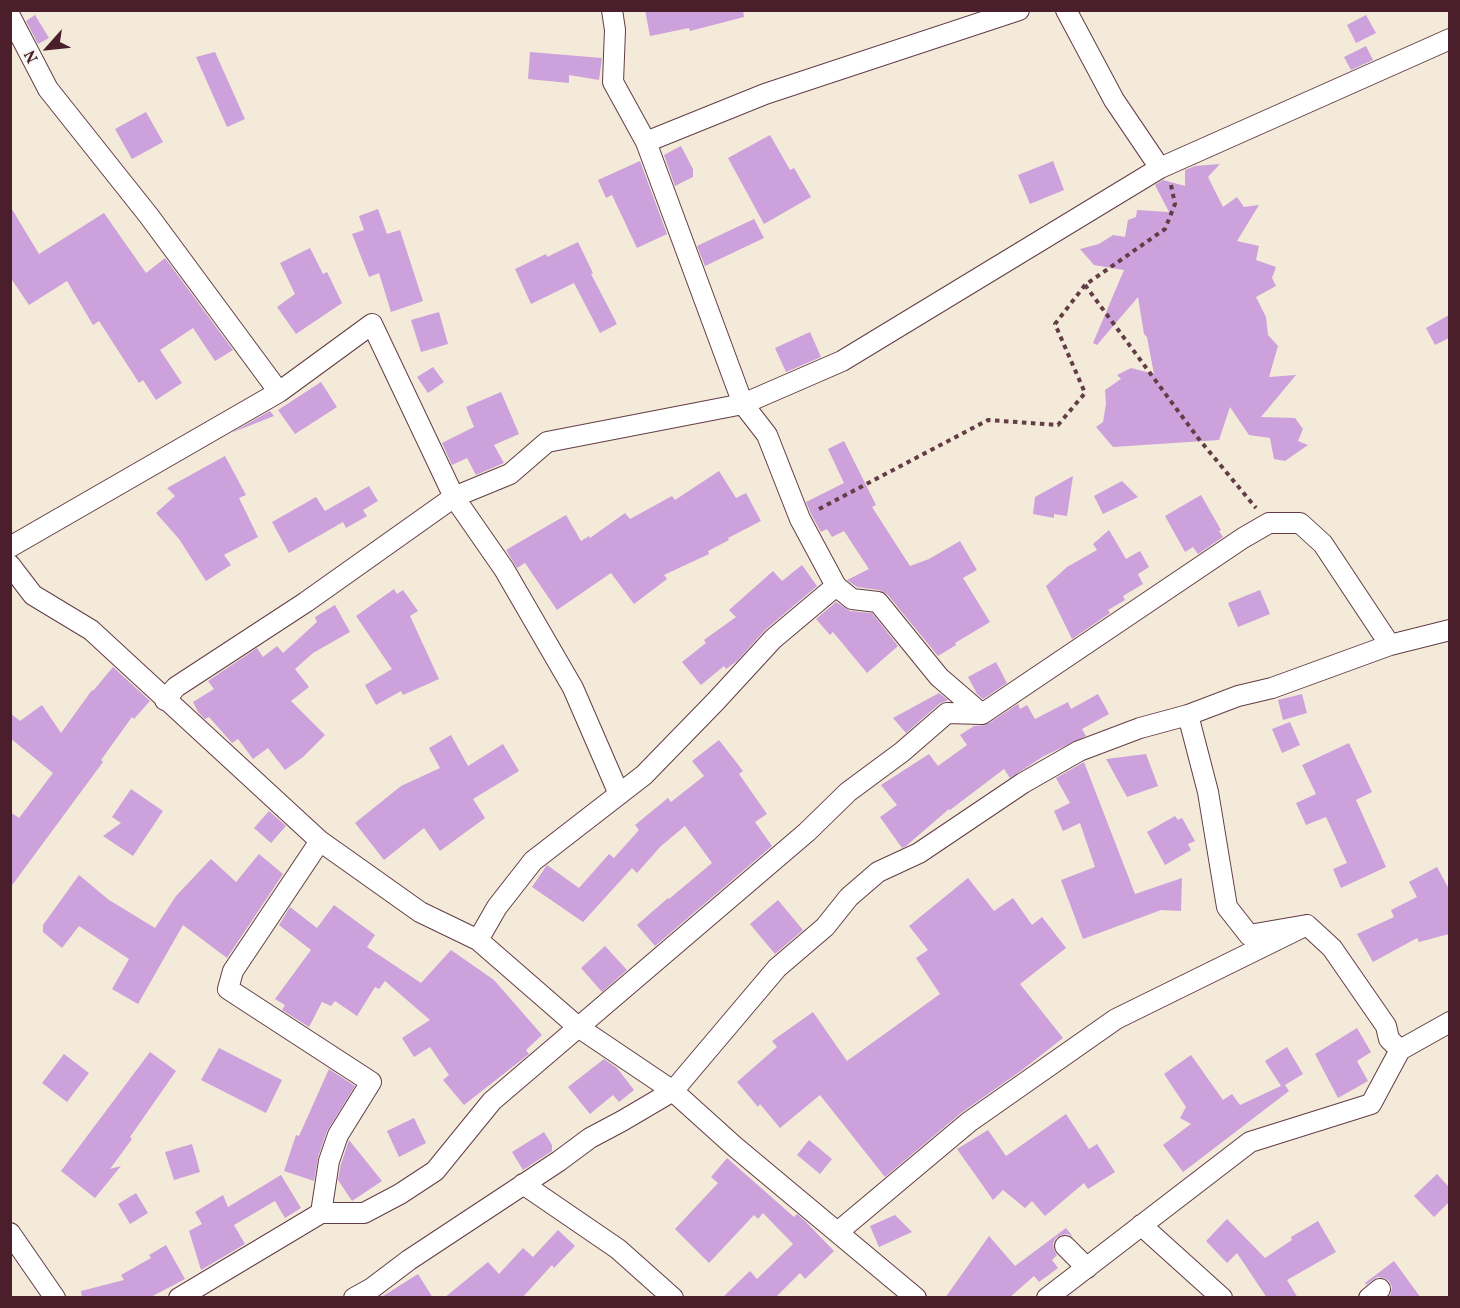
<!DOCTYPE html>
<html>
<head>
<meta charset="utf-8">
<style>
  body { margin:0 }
  #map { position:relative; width:1460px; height:1308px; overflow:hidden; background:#f3ead9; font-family:Vollkorn,serif }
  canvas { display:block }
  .frame { position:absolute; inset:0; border:12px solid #4a1f2b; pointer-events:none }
  .north { position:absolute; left:18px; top:18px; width:60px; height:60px; -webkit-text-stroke:4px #f6f6f2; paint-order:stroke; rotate:243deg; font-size:16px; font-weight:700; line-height:24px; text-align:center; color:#4a1f2b }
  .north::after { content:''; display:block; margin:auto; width:21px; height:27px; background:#4a1f2b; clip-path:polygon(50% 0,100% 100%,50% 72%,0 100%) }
</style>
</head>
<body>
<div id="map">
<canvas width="1460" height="1308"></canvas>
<div class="frame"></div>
<div class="north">N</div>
</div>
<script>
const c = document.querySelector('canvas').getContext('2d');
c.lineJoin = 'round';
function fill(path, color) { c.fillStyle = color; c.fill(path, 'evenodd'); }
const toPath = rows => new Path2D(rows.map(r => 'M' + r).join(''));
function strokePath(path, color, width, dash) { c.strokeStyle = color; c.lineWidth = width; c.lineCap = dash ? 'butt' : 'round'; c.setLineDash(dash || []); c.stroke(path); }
fill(toPath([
  [645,10,743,10,744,17,690,31,689,28,650,36],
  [35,15,49,38,38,44,26,21],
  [1366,15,1376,33,1356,43,1347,25],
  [1366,46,1373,60,1351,70,1344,57],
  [215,52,245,119,227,127,196,57],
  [530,52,602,58,599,80,569,75,569,83,528,79],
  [146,112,163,142,132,159,115,129],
  [770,135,790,170,794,168,811,197,764,224,728,158],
  [681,146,693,169,693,177,675,186,664,155],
  [640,161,667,234,637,248,612,195,606,198,598,180],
  [1053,161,1064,190,1030,204,1018,175],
  [1220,164,1208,177,1223,207,1237,197,1244,207,1259,205,1237,241,1259,246,1256,260,1276,267,1272,278,1276,286,1256,297,1266,317,1268,335,1278,346,1269,377,1296,375,1261,417,1295,418,1303,429,1298,441,1308,445,1285,461,1274,459,1270,438,1249,435,1230,407,1219,440,1113,447,1096,427,1103,422,1106,404,1105,390,1121,379,1117,375,1131,368,1154,374,1147,337,1144,334,1138,297,1097,345,1093,343,1124,270,1094,265,1080,249,1099,244,1113,235,1125,237,1128,220,1136,217,1137,210,1169,212,1155,185,1163,180,1185,186,1185,170,1195,166],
  [10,206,39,254,104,213,146,273,165,258,233,350,215,361,193,328,160,350,182,383,156,400,143,380,139,383,99,321,93,325,67,281,29,305,10,277],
  [378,209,387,234,400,230,423,301,391,312,379,273,369,277,352,234,364,230,359,216],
  [754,219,764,238,705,266,697,246],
  [578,242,593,273,591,274,617,324,600,333,574,283,531,304,515,269,546,254,547,257],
  [310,248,323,274,327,272,342,303,296,334,277,307,295,294,280,263],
  [439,312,448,344,421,352,411,320],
  [1449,315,1449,338,1435,345,1426,328],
  [810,332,821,357,786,372,775,348],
  [433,367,444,382,428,393,417,377],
  [321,382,337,407,295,434,278,410],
  [501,392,519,434,494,445,504,463,476,475,467,458,452,465,442,443,474,427,466,407],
  [270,411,274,416,231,433],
  [844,441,876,505,872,507,910,566,929,559,960,541,977,570,963,578,990,622,955,643,956,645,938,656,887,594,879,590,857,587,847,580,869,569,844,531,832,537,827,529,821,532,811,514,806,502,844,483,828,449],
  [225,456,246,495,239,498,258,537,224,555,231,565,206,581,179,539,156,513,175,496,167,488],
  [719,471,736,498,746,493,761,521,728,538,729,540,708,551,709,554,664,575,667,579,634,604,611,573,557,610,525,563,517,568,506,550,566,515,581,541,589,536,590,538,625,513,630,519,672,496,675,500],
  [1073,476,1067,516,1054,514,1054,518,1033,514,1035,497],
  [1122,481,1138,497,1103,514,1094,496],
  [369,486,378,501,363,510,367,516,346,528,343,522,289,553,272,522,316,497,325,511],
  [1201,495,1221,530,1219,531,1223,537,1198,554,1193,547,1185,552,1165,516],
  [1109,530,1126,559,1140,551,1149,567,1138,574,1143,584,1123,596,1125,600,1108,610,1110,613,1072,639,1046,586,1067,567,1097,550,1093,544],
  [802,565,817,586,765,630,737,661,726,669,724,666,701,685,682,662,706,643,704,640,736,617,729,610,773,571,782,581],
  [394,589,397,594,403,590,418,611,410,616,439,679,403,695,401,691,376,705,365,685,392,669,356,616],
  [1260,590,1270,614,1238,627,1228,603],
  [836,602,850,611,872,613,898,646,867,673,833,632,830,635,816,619],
  [335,605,350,632,313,653,295,669,309,687,291,701,325,735,303,757,285,770,268,748,253,759,238,739,232,743,209,717,205,719,198,712,193,702,214,689,208,681,257,648,263,657,277,646,283,653,317,622,315,617],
  [996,662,1007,683,983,699,977,694,968,677],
  [113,667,150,701,134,719,132,717,101,760,103,762,10,888,10,812,19,818,53,773,10,738,10,713,20,721,42,705,61,733,92,690,93,691],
  [939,693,948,700,939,704,906,733,893,718],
  [1098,694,1109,714,1082,729,1086,736,1044,756,1010,778,1004,769,950,810,949,809,906,846,902,848,880,817,897,805,881,785,929,754,938,766,967,745,960,735,974,726,986,725,1018,704,1020,709,1027,705,1035,719,1068,702,1071,709],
  [1302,694,1307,713,1283,720,1278,700],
  [1290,722,1300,745,1282,753,1272,729],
  [451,735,468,766,503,744,519,771,473,799,485,818,440,851,424,828,384,860,355,823,401,786,440,768,429,748],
  [719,740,743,771,739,774,767,814,755,822,772,846,655,946,637,925,668,898,669,899,712,863,685,826,661,846,637,873,632,868,583,922,532,887,547,865,579,888,609,854,614,858,639,830,635,825,668,798,671,802,704,776,692,761],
  [1349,743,1372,792,1356,800,1386,867,1341,888,1333,869,1347,863,1326,817,1306,825,1296,803,1316,794,1302,765],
  [1146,754,1158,786,1127,797,1106,759],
  [1084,762,1135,894,1182,878,1181,911,1161,910,1083,939,1061,880,1095,867,1080,823,1063,831,1054,811,1070,803,1056,778],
  [131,789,163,811,133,856,103,836,121,823,112,817],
  [269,811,286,826,271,843,254,828],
  [1175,816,1178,820,1182,818,1195,841,1188,844,1191,850,1165,865,1147,832],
  [259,854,283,874,227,958,183,925,138,1004,112,989,129,959,79,926,62,948,43,932,43,925,79,875,109,900,155,928,176,896,211,859,236,882],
  [1437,867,1449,889,1449,934,1419,942,1417,938,1373,962,1357,934,1394,917,1391,910,1417,897,1409,882],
  [968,878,994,911,1013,898,1032,925,1042,917,1066,948,1020,984,1063,1038,1022,1070,961,1113,885,1177,820,1095,780,1128,760,1104,758,1107,737,1082,777,1047,772,1041,813,1012,847,1061,940,994,916,958,928,950,909,926],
  [778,900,803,930,775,954,750,924],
  [334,905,375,935,367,947,421,983,451,950,494,980,542,1035,526,1050,529,1054,464,1105,443,1080,449,1075,430,1047,414,1057,402,1038,430,1020,385,981,379,989,375,987,357,1016,335,1001,331,1006,322,1002,309,1027,282,1010,285,1005,275,999,311,950,279,925,290,907,317,928],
  [605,946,627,970,602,992,581,968],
  [1357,1028,1371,1052,1357,1061,1368,1081,1338,1098,1315,1054],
  [1287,1047,1303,1074,1285,1085,1289,1091,1183,1172,1163,1145,1191,1124,1180,1118,1186,1107,1164,1074,1191,1055,1223,1100,1232,1094,1240,1105,1281,1086,1265,1061],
  [219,1048,282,1080,266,1113,201,1080],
  [150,1052,176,1071,130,1137,132,1139,110,1169,121,1166,95,1198,61,1171],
  [64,1054,89,1073,67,1102,42,1083],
  [604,1059,617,1068,634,1090,619,1102,613,1095,590,1114,568,1087],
  [329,1069,355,1086,327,1131,318,1157,314,1181,284,1171,296,1135,299,1136],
  [1066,1114,1089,1149,1097,1144,1115,1172,1088,1189,1084,1183,1045,1216,1032,1201,1025,1208,1003,1190,993,1200,957,1149,988,1130,1006,1156],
  [414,1118,426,1143,399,1157,387,1131],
  [544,1132,552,1145,552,1151,523,1170,512,1152],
  [349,1140,382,1181,352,1201,338,1180,341,1164],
  [809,1140,832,1159,820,1174,797,1155],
  [192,1144,200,1172,174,1180,165,1152],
  [727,1158,794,1217,797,1214,805,1221,834,1251,805,1279,800,1273,775,1298,722,1298,750,1271,757,1279,793,1244,763,1213,758,1219,754,1215,709,1263,675,1229,718,1183,711,1177],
  [1437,1174,1449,1187,1449,1202,1434,1217,1414,1196],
  [281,1175,301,1208,285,1218,275,1201,234,1225,245,1244,201,1270,189,1231,202,1224,195,1212,223,1195,228,1207],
  [136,1193,148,1213,130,1224,118,1204],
  [895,1215,912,1232,879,1247,870,1226],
  [1227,1219,1265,1258,1292,1240,1291,1237,1318,1221,1336,1252,1287,1280,1298,1298,1267,1298,1237,1253,1227,1263,1206,1241],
  [1066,1228,1073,1237,1068,1234,1061,1235,1056,1238,1053,1243,1054,1250,1057,1255,1052,1260,1058,1268,1039,1282,1034,1276,1009,1298,945,1298,989,1236,1015,1266],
  [558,1230,575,1246,554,1268,552,1265,522,1298,444,1298,488,1262,499,1274,523,1248,533,1257],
  [166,1245,185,1279,149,1298,82,1298,81,1291,124,1280,121,1275,151,1258,149,1255],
  [1394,1261,1421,1298,1388,1298,1391,1293,1392,1287,1389,1281,1384,1278,1377,1277,1366,1285,1365,1283],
  [418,1274,433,1298,380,1298]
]), '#cda1db');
const street = toPath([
  [612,10,615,30,613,82,646,142,743,404,767,435,800,519,836,586,852,599,878,602,939,677,982,714],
  [1066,10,1114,100,1160,168],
  [10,16,48,89,149,216,279,392,372,324,454,497,510,474,547,442,743,404,842,361,1160,168,1450,39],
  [646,142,765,94,1019,10],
  [10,547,279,392],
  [10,565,33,595,91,630,320,841,420,912,478,940,578,1027,673,1091,734,1146,916,1298],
  [165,700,176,687,306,602,454,497,504,569,573,688,619,794],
  [1307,925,1332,948,1386,1026,1389,1039,1400,1050],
  [478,940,497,907,533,861,644,775,716,701,773,639,836,586],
  [523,1184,618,1249,673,1298],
  [321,1213,364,1213,400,1194,435,1171,492,1101,807,832,848,792,902,752,947,713,982,714,1243,538,1269,523,1300,523,1323,544,1390,645],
  [1141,1225,1222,1298],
  [839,1231,969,1122,1116,1019,1307,925,1249,935,1227,907,1208,792,1188,715],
  [10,1233,55,1298],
  [1065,1246,1087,1268],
  [179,1298,321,1213,329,1161,338,1135,371,1082,228,989,233,971,320,841],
  [354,1298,372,1288,409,1260,559,1161,590,1138,622,1121,673,1091,777,968,825,927,849,897,878,872,919,853,1023,783,1079,751,1140,728,1188,715,1238,696,1272,688,1390,645,1450,630],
  [1047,1298,1250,1142,1371,1104,1400,1050,1450,1022],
  [1369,1298,1380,1289]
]);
strokePath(street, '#633d45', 22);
strokePath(toPath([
  [1085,285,1198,438,1256,508],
  [819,509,988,420,1058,425,1085,393,1055,324,1085,285,1165,229,1175,204,1171,185]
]), '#633d45', 4, [4.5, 4.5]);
strokePath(street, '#fff', 20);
</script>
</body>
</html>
